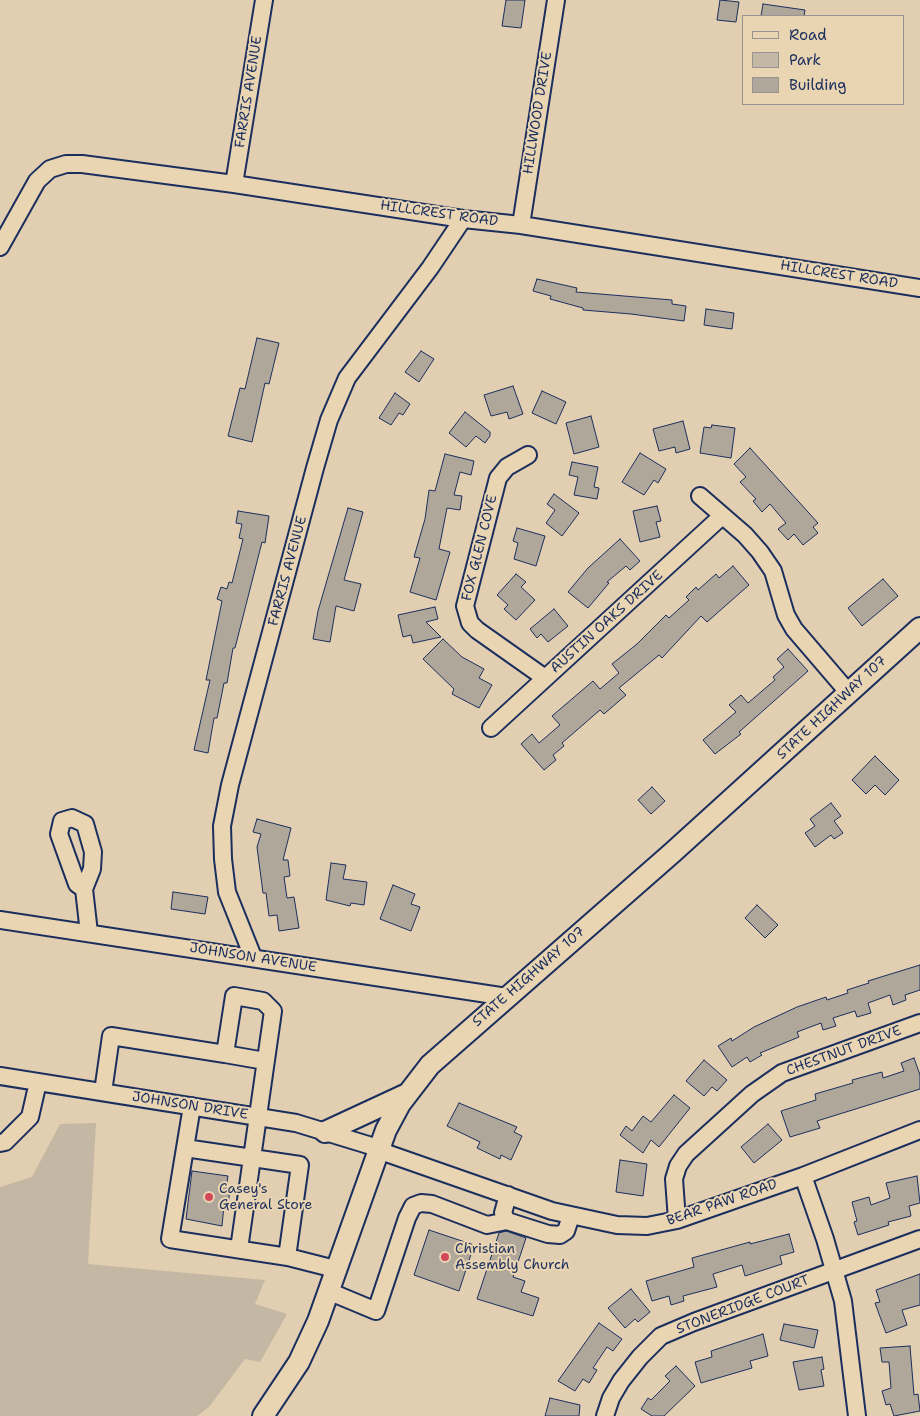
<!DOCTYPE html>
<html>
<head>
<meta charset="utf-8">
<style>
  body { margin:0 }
  #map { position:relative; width:920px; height:1416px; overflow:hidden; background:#e2ceb0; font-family:"Shantell Sans",sans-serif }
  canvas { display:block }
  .legend { position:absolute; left:742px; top:15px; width:162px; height:90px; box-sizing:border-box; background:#ead5b3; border:1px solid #979391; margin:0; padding:6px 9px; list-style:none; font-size:15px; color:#1b2f5e }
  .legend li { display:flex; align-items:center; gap:10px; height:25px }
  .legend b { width:25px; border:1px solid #979391 }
</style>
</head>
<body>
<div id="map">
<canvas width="920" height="1416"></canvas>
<ul class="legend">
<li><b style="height:6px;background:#ead5b3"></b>Road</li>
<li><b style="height:14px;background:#c4b7a4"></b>Park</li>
<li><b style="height:14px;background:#b0a79b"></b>Building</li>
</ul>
</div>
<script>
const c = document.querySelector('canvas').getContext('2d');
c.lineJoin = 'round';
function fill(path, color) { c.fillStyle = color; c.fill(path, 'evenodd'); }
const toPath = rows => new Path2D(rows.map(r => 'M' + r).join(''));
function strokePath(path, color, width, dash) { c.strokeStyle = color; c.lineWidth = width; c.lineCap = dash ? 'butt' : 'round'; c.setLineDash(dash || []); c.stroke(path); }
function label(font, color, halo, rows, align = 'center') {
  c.font = font + ' "Shantell Sans",sans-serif'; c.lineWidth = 4; c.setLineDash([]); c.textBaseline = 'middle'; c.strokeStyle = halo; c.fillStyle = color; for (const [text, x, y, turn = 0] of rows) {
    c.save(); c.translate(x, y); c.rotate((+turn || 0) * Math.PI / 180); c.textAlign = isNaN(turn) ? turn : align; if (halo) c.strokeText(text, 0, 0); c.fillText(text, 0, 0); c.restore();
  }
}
fill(toPath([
  [96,1123,88,1264,265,1280,255,1304,287,1314,260,1362,245,1359,209,1407,197,1416,0,1416,0,1187,32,1177,60,1124]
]), '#c4b7a4');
const building = toPath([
  [506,0,525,0,521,28,502,26,506,0],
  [720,0,739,2,736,22,717,20,720,0],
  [763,4,805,10,804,16,761,16,763,4],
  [537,279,577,288,576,292,672,300,672,304,686,306,684,321,631,314,583,310,583,308,550,299,551,296,533,291,537,279],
  [706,309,734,313,732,329,704,325,706,309],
  [257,338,279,343,269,384,265,383,252,442,228,436,240,388,245,389,257,338],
  [421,351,434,359,419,382,405,372,421,351],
  [513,386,523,414,509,419,507,412,491,416,484,395,513,386],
  [542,391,566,402,556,424,532,413,542,391],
  [395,393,410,404,403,415,399,413,391,425,379,418,395,393],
  [465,412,490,432,490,436,485,443,476,436,466,447,449,433,465,412],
  [591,416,599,447,574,454,566,423,591,416],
  [683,421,690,449,676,453,675,447,659,451,653,429,683,421],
  [712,425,735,428,731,458,700,453,704,427,711,428,712,425],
  [750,448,818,523,813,527,818,533,803,545,794,534,788,540,778,529,786,523,770,504,762,512,753,501,756,499,740,482,746,477,734,464,750,448],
  [640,453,666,469,658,483,654,480,644,495,622,482,640,453],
  [445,454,474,461,471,475,460,472,454,495,462,496,460,510,447,508,439,549,450,552,436,600,410,592,420,558,414,557,425,519,429,490,435,491,445,454],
  [572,462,598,467,594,487,599,488,597,499,574,495,578,477,569,475,572,462],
  [554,494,579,513,562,536,546,523,555,510,547,504,554,494],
  [657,506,661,521,656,522,660,537,640,542,633,511,657,506],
  [348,508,363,512,344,580,361,584,354,611,336,606,330,642,313,639,318,611,348,508],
  [238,511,269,516,265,543,262,542,235,648,233,648,227,683,224,683,217,718,214,718,208,753,194,750,210,680,206,680,222,601,217,599,221,587,227,589,229,582,232,583,243,539,239,538,242,524,236,523,238,511],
  [517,528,545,536,536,566,514,559,518,543,513,541,517,528],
  [620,539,640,561,630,570,626,566,607,582,609,583,588,608,568,592,588,568,620,539],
  [733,566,749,585,707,622,701,616,662,658,659,655,619,688,626,695,604,714,600,710,562,743,564,746,553,755,556,760,544,770,521,744,532,734,539,743,560,725,552,716,593,681,600,689,619,673,612,664,637,644,666,615,669,618,689,600,686,597,696,587,698,590,716,574,719,578,733,566],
  [516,574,526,582,521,587,535,600,516,620,504,609,508,605,497,595,516,574],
  [883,579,898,596,862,626,848,608,883,579],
  [435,607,438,619,426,622,441,637,413,643,411,635,403,637,398,615,435,607],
  [554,609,568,626,548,642,541,634,537,638,530,629,554,609],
  [443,639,462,657,484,669,479,678,492,685,479,708,452,694,454,689,423,659,443,639],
  [788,649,808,671,739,732,741,734,715,754,703,740,736,712,729,705,741,695,748,703,775,680,773,677,784,667,777,659,788,649],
  [875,756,899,780,885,795,875,785,866,794,852,780,875,756],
  [652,787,665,801,651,814,638,800,652,787],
  [831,803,841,816,834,821,843,833,834,839,831,835,815,847,805,833,815,826,810,819,831,803],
  [257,819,291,828,283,860,288,860,290,876,284,877,287,898,294,897,299,928,279,931,277,915,269,916,266,893,263,893,257,847,261,834,253,832,257,819],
  [331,863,346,865,343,879,367,882,364,905,351,903,350,906,326,900,331,863],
  [393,885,415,894,411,904,420,907,411,931,380,919,393,885],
  [173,892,208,897,205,914,171,909,173,892],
  [757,905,778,925,765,938,745,918,757,905],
  [920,965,920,990,905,995,906,1000,893,1005,890,995,868,1003,871,1013,857,1017,855,1011,833,1018,836,1026,823,1030,821,1023,797,1032,799,1037,760,1053,762,1055,750,1062,747,1057,732,1067,718,1046,731,1038,732,1041,754,1027,797,1007,826,997,827,1000,848,993,847,990,869,983,868,981,920,965],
  [914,1058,920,1075,920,1089,817,1121,820,1128,790,1137,781,1111,816,1100,815,1094,853,1083,852,1080,882,1072,883,1078,904,1071,901,1063,914,1058],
  [704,1060,727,1080,717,1091,712,1087,704,1096,686,1081,704,1060],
  [674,1095,690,1108,659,1147,651,1140,643,1153,620,1135,626,1126,632,1131,643,1116,651,1122,674,1095],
  [459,1103,517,1127,514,1132,522,1136,511,1160,501,1155,500,1159,477,1148,480,1142,447,1126,459,1103],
  [768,1124,782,1140,754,1163,741,1147,768,1124],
  [620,1160,647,1164,643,1196,616,1192,620,1160],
  [192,1171,228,1176,226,1189,230,1189,228,1205,224,1205,222,1226,186,1219,192,1171],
  [917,1176,920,1203,909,1206,911,1216,888,1222,889,1225,858,1235,854,1222,857,1221,852,1202,869,1197,871,1205,890,1198,886,1183,917,1176],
  [429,1230,474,1245,459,1291,414,1275,429,1230],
  [506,1231,526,1238,513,1277,525,1281,521,1292,539,1298,533,1316,477,1299,499,1233,506,1231],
  [789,1234,794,1252,780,1256,782,1264,745,1276,742,1265,713,1274,717,1287,683,1296,684,1301,671,1305,669,1296,652,1301,646,1281,694,1267,692,1258,750,1242,750,1244,789,1234],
  [920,1274,920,1305,902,1310,907,1325,886,1333,875,1303,880,1302,876,1290,920,1274],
  [631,1289,650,1312,638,1322,635,1319,625,1328,608,1308,631,1289],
  [599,1323,622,1339,613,1351,607,1347,593,1368,597,1370,589,1383,583,1379,575,1391,558,1381,599,1323],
  [784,1324,818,1330,814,1348,780,1340,784,1324],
  [763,1334,768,1356,750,1361,752,1368,701,1383,695,1362,712,1357,711,1351,763,1334],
  [910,1346,914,1395,918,1394,920,1411,894,1416,890,1404,886,1405,882,1391,891,1388,889,1362,882,1362,880,1348,910,1346],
  [822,1357,824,1369,821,1370,824,1386,799,1390,793,1362,822,1357],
  [676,1366,695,1386,664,1416,652,1416,641,1409,648,1398,651,1400,670,1381,665,1376,676,1366],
  [550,1398,580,1405,579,1416,545,1416,550,1398]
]);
fill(building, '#b0a79b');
strokePath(building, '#1b2f5e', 1);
const minor = toPath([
  [234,184,264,0],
  [521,225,556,0],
  [0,247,37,181,50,169,66,164,82,164,234,184,463,219,521,225,920,288],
  [528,455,507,467,498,478,465,606,470,623,477,630,545,678],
  [700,496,745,535,760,552,773,571,786,615,794,629,848,692],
  [491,728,722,516],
  [84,889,77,884,59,834,62,821,72,818,85,824,93,852,92,869,84,889,89,933],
  [0,920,507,997],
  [253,957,227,892,223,859,222,826,230,785,315,468,329,420,347,378,430,268,463,219],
  [0,1076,296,1123,378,1148,389,1154,552,1211,617,1225,647,1226,677,1220,803,1176,920,1130],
  [103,1092,111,1036,225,1054],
  [192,1106,170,1239,288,1257,335,1269],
  [0,1143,5,1142,30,1117,38,1082],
  [185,1148,300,1165,287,1257],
  [803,1176,825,1239,843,1301,857,1416],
  [508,1195,503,1213,507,1221,548,1234,560,1235,566,1231,571,1216],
  [677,1220,674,1179,678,1166,686,1154,752,1094,782,1073,920,1023],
  [239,1249,273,1011,263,1001,234,996,225,1054,265,1061],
  [328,1291,376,1311,407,1218,413,1206,421,1203,432,1204,487,1225,507,1221],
  [605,1416,611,1398,621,1381,640,1357,661,1336,694,1322,920,1239]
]);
const major = toPath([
  [325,1132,407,1094],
  [263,1416,299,1362,318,1321,386,1130,400,1104,430,1065,672,853,920,628]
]);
strokePath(minor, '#1b2f5e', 20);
strokePath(major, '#1b2f5e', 24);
strokePath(minor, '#ead5b3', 16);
strokePath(major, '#ead5b3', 20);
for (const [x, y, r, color] of [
  [209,1197,5,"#d1495b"],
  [445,1257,5,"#d1495b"]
]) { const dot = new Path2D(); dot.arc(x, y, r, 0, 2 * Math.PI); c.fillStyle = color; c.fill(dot); strokePath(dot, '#ead5b3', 2); }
label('14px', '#1b2f5e', '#ead5b3', [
  ["FARRIS AVENUE",249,92,-81],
  ["HILLWOOD DRIVE",538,113,-81],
  ["HILLCREST ROAD",439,214,8],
  ["HILLCREST ROAD",839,275,9],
  ["FOX GLEN COVE",480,548,-76],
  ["FARRIS AVENUE",288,571,-75],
  ["AUSTIN OAKS DRIVE",607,622,-42],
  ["STATE HIGHWAY 107",832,708,-43],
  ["JOHNSON AVENUE",253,958,9],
  ["STATE HIGHWAY 107",529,977,-41],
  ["CHESTNUT DRIVE",844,1051,-20],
  ["JOHNSON DRIVE",190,1106,9],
  ["BEAR PAW ROAD",722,1203,-19],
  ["STONERIDGE COURT",743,1305,-21]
]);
label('14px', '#1b2f5e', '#ead5b3', [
  ["Casey's",219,1189],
  ["General Store",219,1205],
  ["Christian",455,1249],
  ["Assembly Church",455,1265]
], 'left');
</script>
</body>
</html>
